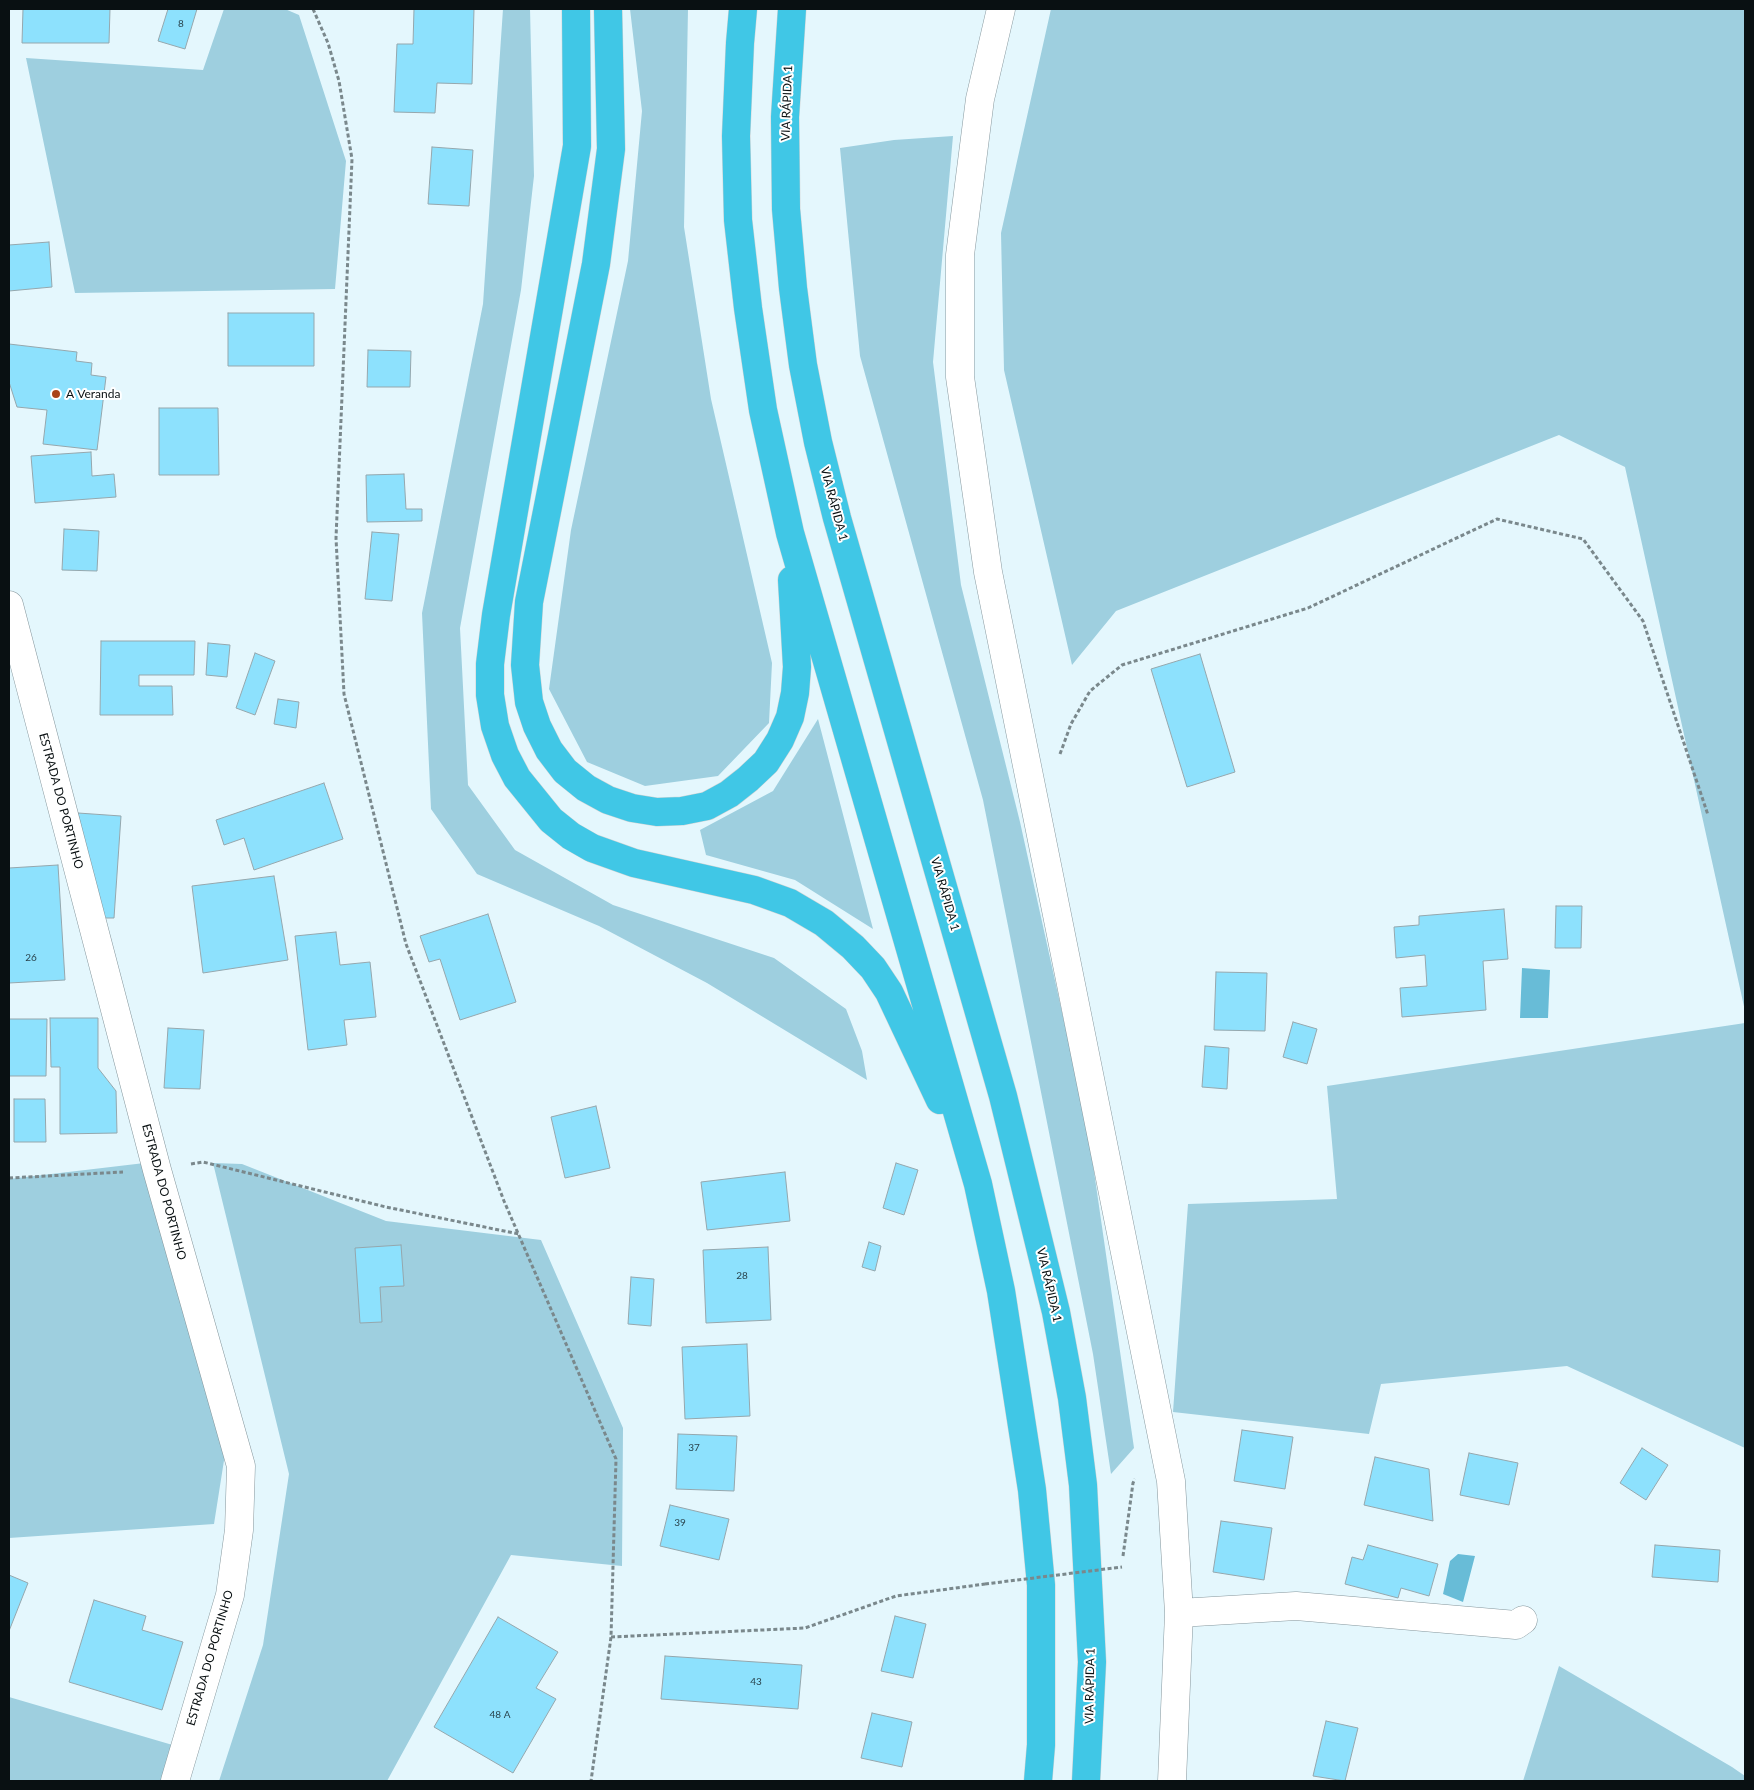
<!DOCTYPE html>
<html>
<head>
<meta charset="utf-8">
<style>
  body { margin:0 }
  #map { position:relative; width:1754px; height:1790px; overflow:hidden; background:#e4f7fd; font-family:Lato,sans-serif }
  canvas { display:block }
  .frame { position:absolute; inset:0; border:10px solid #091012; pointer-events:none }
</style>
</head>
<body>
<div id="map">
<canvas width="1754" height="1790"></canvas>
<div class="frame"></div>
</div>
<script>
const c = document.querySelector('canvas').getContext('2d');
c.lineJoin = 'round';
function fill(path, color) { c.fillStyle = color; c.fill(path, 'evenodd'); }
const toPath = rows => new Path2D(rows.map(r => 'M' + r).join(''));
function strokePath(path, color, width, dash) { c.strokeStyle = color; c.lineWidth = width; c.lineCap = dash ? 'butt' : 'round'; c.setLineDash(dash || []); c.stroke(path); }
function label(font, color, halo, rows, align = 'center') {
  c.font = font + ' Lato,sans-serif'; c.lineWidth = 4; c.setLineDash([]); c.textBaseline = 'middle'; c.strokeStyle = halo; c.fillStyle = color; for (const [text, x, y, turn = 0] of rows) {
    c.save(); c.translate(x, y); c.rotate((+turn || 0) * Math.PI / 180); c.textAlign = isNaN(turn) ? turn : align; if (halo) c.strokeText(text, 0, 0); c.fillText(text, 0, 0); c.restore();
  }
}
fill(toPath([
  [224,9,285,9,299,15,346,161,335,289,75,293,26,58,203,70],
  [503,9,530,9,534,176,521,290,460,628,468,785,515,850,613,905,774,958,846,1009,862,1051,867,1080,707,983,599,926,477,874,431,809,422,613,483,304],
  [630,9,688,9,684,227,711,399,772,663,769,723,718,776,645,786,587,762,549,689,571,530,628,261,642,111],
  [1051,9,1745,9,1745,1011,1625,467,1559,435,1116,611,1072,665,1004,370,1001,233],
  [953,136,933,362,961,585,1020,822,1088,1130,1134,1448,1111,1474,1093,1354,983,800,860,356,840,148,894,140],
  [818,719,873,929,795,880,706,855,700,830,773,791],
  [1745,1023,1745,1448,1567,1366,1381,1384,1369,1434,1173,1412,1188,1204,1337,1199,1327,1086],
  [153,1162,225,1454,214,1524,9,1538,9,1179],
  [213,1163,242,1164,386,1221,541,1240,623,1428,622,1566,511,1555,387,1781,219,1781,263,1645,289,1474],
  [1559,1666,1732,1767,1745,1776,1745,1781,1523,1781],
  [9,1697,176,1746,164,1781,9,1781]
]), '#9ecfdf');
fill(toPath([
  [1522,968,1550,970,1548,1018,1520,1018],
  [1458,1554,1475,1556,1463,1602,1443,1594,1450,1561]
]), '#68bcd7');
const building = toPath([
  [23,9,110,9,109,43,22,43,23,9],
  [168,9,197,9,185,49,158,41,168,9],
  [414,9,474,9,472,84,437,83,435,113,394,112,397,44,413,44,414,9],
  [432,147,473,150,469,206,428,204,432,147],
  [49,242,52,287,9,291,9,245,49,242],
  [228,313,314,313,314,366,228,366,228,313],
  [9,344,77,352,76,361,92,363,91,375,106,377,97,450,43,444,47,410,17,407,9,382,9,344],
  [368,350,411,351,410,387,367,387,368,350],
  [159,408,218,408,219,475,159,475,159,408],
  [91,452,92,476,114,474,116,497,35,503,31,456,91,452],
  [404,474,406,509,422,509,422,521,367,522,366,475,404,474],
  [64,529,99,531,97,571,62,570,64,529],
  [372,532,399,534,392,601,365,599,372,532],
  [101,641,195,641,194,675,139,675,139,686,172,686,173,715,100,715,101,641],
  [208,643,230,645,227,677,206,675,208,643],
  [255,653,275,661,255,715,236,708,255,653],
  [1200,654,1235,772,1187,787,1151,669,1200,654],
  [278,699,299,702,296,728,274,724,278,699],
  [324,783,343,839,254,870,244,838,224,845,216,820,324,783],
  [78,813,121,816,114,918,100,918,78,813],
  [58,865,65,980,9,983,9,868,58,865],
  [274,876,288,960,203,973,192,886,274,876],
  [1556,906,1582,906,1581,948,1555,948,1556,906],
  [1504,909,1508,959,1483,961,1486,1010,1402,1017,1400,988,1427,986,1425,955,1396,958,1394,927,1419,925,1419,916,1504,909],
  [488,914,516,1002,460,1020,440,959,429,962,420,936,488,914],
  [336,932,340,965,370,962,376,1017,344,1020,347,1045,308,1050,295,936,336,932],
  [1216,972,1267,973,1265,1031,1214,1030,1216,972],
  [50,1018,98,1018,98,1068,116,1091,117,1133,60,1134,60,1067,51,1067,50,1018],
  [9,1019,47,1019,46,1076,9,1076,9,1019],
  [1293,1022,1317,1029,1307,1064,1283,1057,1293,1022],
  [168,1028,204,1030,200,1089,164,1088,168,1028],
  [1205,1046,1229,1048,1227,1089,1202,1087,1205,1046],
  [14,1099,45,1099,46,1142,14,1142,14,1099],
  [596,1106,610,1168,565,1178,551,1117,596,1106],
  [896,1163,918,1170,904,1215,883,1208,896,1163],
  [785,1172,790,1221,707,1230,701,1182,785,1172],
  [869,1242,881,1246,875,1271,862,1267,869,1242],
  [401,1245,404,1286,380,1287,382,1322,360,1323,355,1248,401,1245],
  [768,1247,771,1320,706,1323,703,1250,768,1247],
  [631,1277,654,1279,651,1326,628,1324,631,1277],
  [747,1344,750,1416,685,1419,682,1347,747,1344],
  [1242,1430,1293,1437,1285,1489,1234,1481,1242,1430],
  [678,1434,737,1436,734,1491,676,1489,678,1434],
  [1642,1448,1668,1465,1646,1500,1620,1483,1642,1448],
  [1469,1453,1518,1463,1509,1505,1460,1495,1469,1453],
  [1375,1457,1429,1469,1433,1521,1364,1505,1375,1457],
  [670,1505,729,1519,719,1560,660,1546,670,1505],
  [1221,1521,1272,1528,1264,1580,1213,1572,1221,1521],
  [1368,1545,1438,1564,1429,1596,1401,1588,1398,1598,1345,1584,1352,1557,1363,1560,1368,1545],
  [1655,1545,1720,1550,1718,1582,1652,1577,1655,1545],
  [9,1575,28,1583,9,1631,9,1575],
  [94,1600,146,1616,142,1630,183,1642,162,1710,69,1682,94,1600],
  [895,1616,926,1624,913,1678,881,1671,895,1616],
  [498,1617,558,1652,536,1688,556,1699,513,1773,434,1727,498,1617],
  [665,1656,802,1665,798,1709,661,1699,665,1656],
  [872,1713,912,1722,902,1767,861,1758,872,1713],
  [1326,1721,1358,1728,1345,1781,1313,1776,1326,1721]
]);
fill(building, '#8de1fd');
strokePath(building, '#95a7ad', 1);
const minor = toPath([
  [1001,9,980,99,960,255,960,377,988,572,1171,1481,1179,1613,1172,1781],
  [1179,1613,1296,1606,1516,1625,1523,1620]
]);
const tertiary = toPath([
  [9,605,157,1170,241,1466,239,1530,230,1595,175,1781]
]);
const trunk = toPath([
  [576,9,577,146,496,615,490,664,490,695,495,726,505,755,517,778,551,820,571,836,592,848,634,863,754,890,790,903,824,923,853,947,873,968,889,992,940,1100],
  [608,9,611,149,596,264,529,602,525,665,529,702,537,726,549,750,565,771,586,788,608,800,632,808,657,812,682,811,707,806,729,794,748,779,766,762,780,740,790,717,795,693,797,667,792,580],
  [743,9,740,43,736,136,738,220,748,308,763,410,790,533,978,1184,1001,1291,1032,1490,1041,1585,1041,1745,1038,1781],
  [792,9,785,117,786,209,793,288,803,365,818,442,837,518,1003,1096,1056,1312,1072,1398,1083,1485,1092,1662,1086,1781]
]);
strokePath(minor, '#86979d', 29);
strokePath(tertiary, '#86979d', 29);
strokePath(trunk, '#d3d4d4', 29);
strokePath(toPath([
  [313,9,328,43,339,81,352,159,336,538,344,694,406,944,504,1201,616,1459,611,1637,591,1781],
  [1060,754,1071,724,1090,691,1122,665,1308,608,1497,519,1583,539,1643,621,1708,815],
  [191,1164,203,1162,386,1207,519,1234],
  [9,1178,123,1172],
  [1123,1556,1133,1483,1135,1479],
  [611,1637,805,1628,896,1596,985,1584]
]), '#7a888c', 3, [4, 2.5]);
strokePath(minor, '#fff', 28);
strokePath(tertiary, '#fff', 28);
strokePath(trunk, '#40c7e6', 28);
strokePath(toPath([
  [985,1584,1122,1567]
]), '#7a888c', 3, [4, 2.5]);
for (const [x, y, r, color] of [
  [56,394,5,"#a94319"]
]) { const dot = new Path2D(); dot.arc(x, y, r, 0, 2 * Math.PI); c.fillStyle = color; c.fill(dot); strokePath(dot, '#fff', 2); }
label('10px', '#2a444d', null, [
  ["8",181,24],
  ["26",31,958],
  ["28",742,1276],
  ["37",694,1448],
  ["39",680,1523],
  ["43",756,1682],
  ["48 A",500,1715]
]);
label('12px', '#091012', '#fff', [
  ["VIA RÁPIDA 1",787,103,-88],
  ["VIA RÁPIDA 1",834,504,75],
  ["ESTRADA DO PORTINHO",61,801,75],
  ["VIA RÁPIDA 1",945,894,74],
  ["ESTRADA DO PORTINHO",164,1192,75],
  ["VIA RÁPIDA 1",1049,1285,77],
  ["ESTRADA DO PORTINHO",210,1658,-74],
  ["VIA RÁPIDA 1",1090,1686,-89]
]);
label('12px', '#091012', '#fff', [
  ["A Veranda",66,394]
], 'left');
</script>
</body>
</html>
